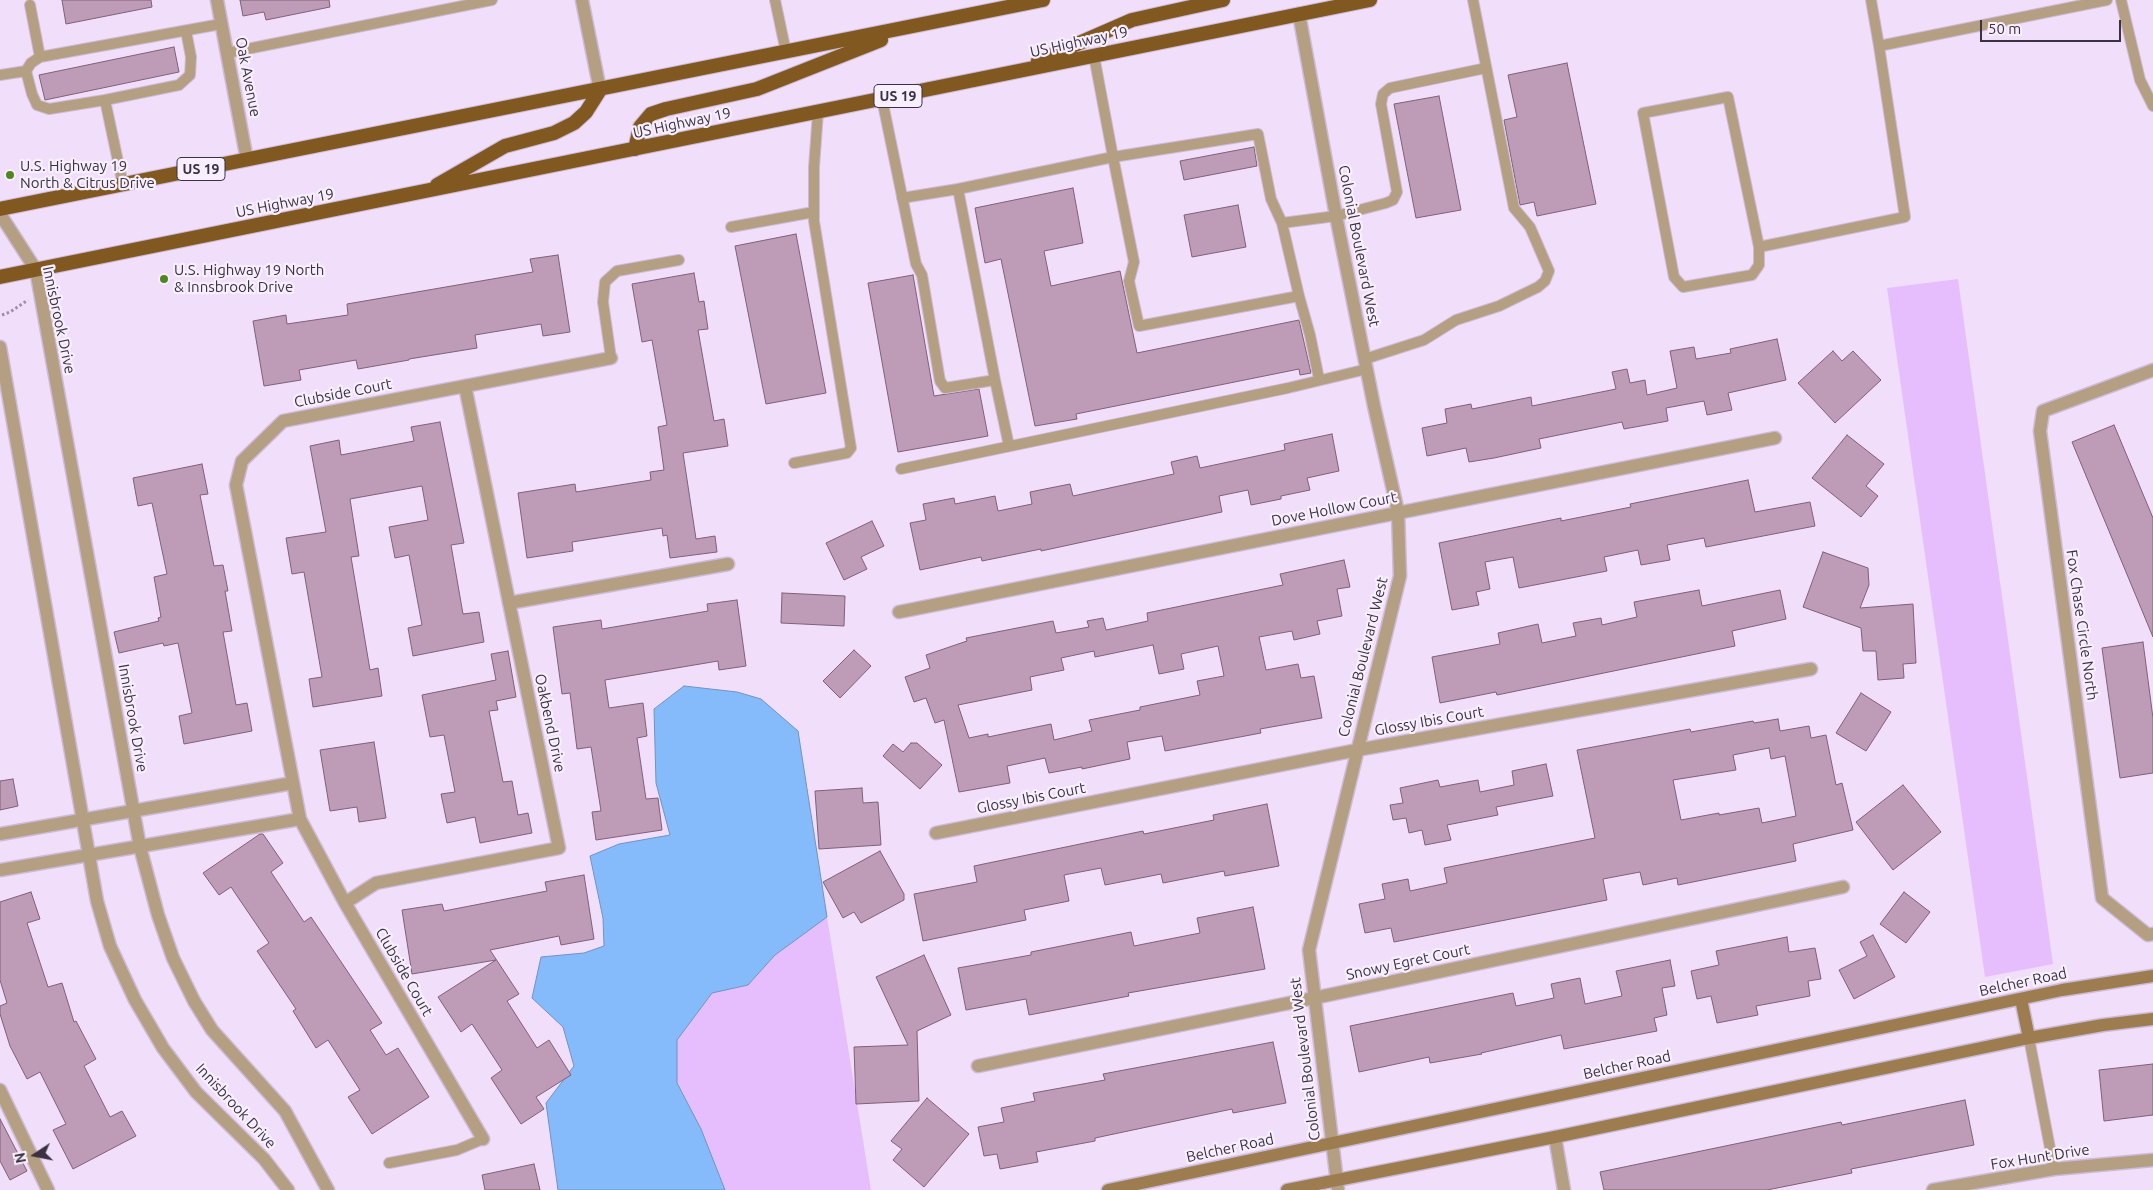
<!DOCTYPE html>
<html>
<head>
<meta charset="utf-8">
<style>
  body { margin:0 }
  #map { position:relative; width:2153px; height:1190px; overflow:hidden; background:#f0defb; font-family:Ubuntu,sans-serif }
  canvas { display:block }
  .north { position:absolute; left:10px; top:1130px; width:50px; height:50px; -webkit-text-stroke:4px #f8effe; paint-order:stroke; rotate:259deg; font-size:14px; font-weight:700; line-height:20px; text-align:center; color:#3b3140 }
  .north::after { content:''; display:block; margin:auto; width:18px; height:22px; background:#3b3140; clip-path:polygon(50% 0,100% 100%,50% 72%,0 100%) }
  .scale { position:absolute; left:1980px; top:20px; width:141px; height:22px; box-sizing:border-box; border:2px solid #3b3140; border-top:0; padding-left:6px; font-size:15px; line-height:18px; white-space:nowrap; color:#3b3140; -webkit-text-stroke:4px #f8effe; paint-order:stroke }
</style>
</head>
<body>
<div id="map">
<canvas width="2153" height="1190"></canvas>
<div class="north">N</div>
<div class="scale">50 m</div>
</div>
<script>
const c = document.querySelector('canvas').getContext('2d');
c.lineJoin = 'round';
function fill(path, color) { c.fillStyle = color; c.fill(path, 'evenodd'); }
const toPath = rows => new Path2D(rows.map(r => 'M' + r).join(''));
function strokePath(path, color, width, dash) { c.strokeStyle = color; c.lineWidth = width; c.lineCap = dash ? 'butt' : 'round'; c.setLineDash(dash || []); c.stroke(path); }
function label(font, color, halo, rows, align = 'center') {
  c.font = font + ' Ubuntu,sans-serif'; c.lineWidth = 4.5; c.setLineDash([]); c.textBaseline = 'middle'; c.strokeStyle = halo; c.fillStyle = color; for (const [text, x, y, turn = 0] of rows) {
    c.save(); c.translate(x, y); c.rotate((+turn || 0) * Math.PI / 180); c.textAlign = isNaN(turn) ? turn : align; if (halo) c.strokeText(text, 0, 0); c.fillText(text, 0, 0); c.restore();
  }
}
fill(toPath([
  [1958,279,2053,964,1985,977,1887,288],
  [827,917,871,1190,725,1190,701,1129,677,1083,677,1040,712,993,748,985,775,955]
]), '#e7befd');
const water = toPath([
  [684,686,737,692,761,699,798,731,827,917,775,955,748,985,712,993,677,1040,677,1083,701,1129,725,1190,558,1190,546,1103,574,1066,563,1027,532,998,541,957,584,953,604,946,603,918,590,856,619,844,670,835,656,783,654,709,684,686]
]);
fill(water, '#86bbfb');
strokePath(water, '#7092c3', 1);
const building = toPath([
  [62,0,151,0,152,7,66,24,62,0],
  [240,0,329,0,330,7,266,20,264,12,243,16,240,0],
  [174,47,179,72,45,100,39,75,174,47],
  [1567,63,1596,204,1537,216,1534,202,1520,205,1504,120,1517,117,1508,75,1567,63],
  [1439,96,1461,210,1416,218,1394,104,1439,96],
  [1254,147,1257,166,1184,180,1180,161,1254,147],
  [1073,188,1083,243,1044,251,1051,286,1120,271,1137,353,1299,320,1311,373,1300,375,1299,369,1076,414,1077,419,1035,426,1001,259,985,263,975,208,1073,188],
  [1238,205,1246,247,1192,257,1184,215,1238,205],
  [796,234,826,393,766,404,735,246,796,234],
  [558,255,570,332,543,336,541,324,475,335,477,348,409,359,409,360,358,369,356,360,299,370,301,380,264,386,253,321,286,315,287,324,348,315,347,304,533,272,530,259,558,255],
  [694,273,699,302,704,301,708,329,698,330,714,421,724,419,728,446,683,453,696,539,715,536,717,552,670,558,667,535,663,536,662,528,572,542,573,551,527,558,518,493,575,484,576,492,651,480,650,472,664,470,658,427,667,425,652,340,642,342,632,284,694,273],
  [913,275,934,396,979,389,988,436,898,452,868,283,913,275],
  [1777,339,1786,380,1728,393,1732,410,1707,415,1704,401,1666,408,1668,421,1624,429,1622,422,1539,439,1541,448,1494,458,1469,462,1466,448,1427,456,1422,428,1447,423,1445,409,1471,404,1472,409,1531,397,1532,406,1616,389,1612,372,1627,369,1630,383,1645,380,1647,395,1677,388,1670,351,1694,347,1696,359,1731,353,1730,349,1777,339],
  [1833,351,1842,361,1853,351,1881,380,1835,423,1798,383,1833,351],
  [440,422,464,543,451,545,463,614,479,612,484,642,413,656,408,628,422,625,409,555,395,558,389,527,428,520,422,486,350,499,359,556,351,557,370,670,378,668,382,696,313,707,309,679,322,677,304,572,292,574,286,538,326,532,310,446,339,440,341,455,414,441,411,427,440,422],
  [2114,425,2153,518,2153,637,2072,442,2114,425],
  [1332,434,1339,471,1307,478,1310,490,1281,496,1281,499,1251,505,1248,490,1219,496,1222,512,1041,551,1041,549,982,561,981,557,920,570,910,523,926,520,923,504,954,498,955,504,995,496,998,511,1032,504,1030,492,1070,484,1073,496,1174,474,1171,462,1197,456,1200,468,1285,450,1284,444,1332,434],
  [1847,435,1884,464,1866,486,1878,496,1861,517,1812,478,1847,435],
  [202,464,208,494,200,495,214,566,223,565,228,591,225,591,232,631,223,632,236,705,247,703,252,731,184,744,179,716,192,713,178,643,164,646,163,643,119,653,114,632,159,621,158,618,161,617,154,577,167,574,152,503,138,506,133,478,202,464],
  [1748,480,1755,512,1810,502,1815,526,1706,547,1704,538,1667,545,1670,560,1641,565,1638,550,1604,557,1607,571,1519,588,1513,557,1485,562,1490,589,1476,592,1479,605,1452,610,1439,543,1561,518,1561,521,1631,507,1630,504,1748,480],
  [872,521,884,546,861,557,867,569,844,580,826,543,872,521],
  [1823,552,1868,568,1869,585,1860,608,1913,604,1916,663,1903,664,1904,678,1878,680,1876,651,1863,651,1861,628,1803,607,1823,552],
  [1344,560,1350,587,1337,589,1342,616,1317,621,1320,634,1294,640,1292,631,1259,637,1266,670,1298,664,1301,678,1314,676,1322,718,1260,729,1261,733,1165,751,1162,736,1127,742,1130,759,1082,769,1082,767,1049,773,1045,758,1007,766,1010,783,959,792,944,720,935,723,926,698,914,702,905,677,930,668,926,655,967,641,966,638,1053,621,1056,633,1089,627,1087,621,1103,618,1106,630,1148,621,1147,613,1283,585,1280,574,1344,560],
  [1153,645,1159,674,1184,669,1181,654,1218,646,1224,676,1197,681,1200,695,1140,707,1140,710,1089,720,1092,731,1054,740,1051,724,988,737,988,734,969,738,958,705,1032,690,1030,677,1064,670,1061,658,1094,651,1095,657,1153,645],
  [1699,590,1702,606,1780,590,1786,619,1732,631,1735,646,1497,695,1496,692,1440,703,1432,657,1500,644,1498,633,1538,624,1542,643,1576,636,1573,623,1601,618,1602,625,1637,617,1634,602,1699,590],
  [782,593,845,596,844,626,781,623,782,593],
  [737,600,746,666,719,670,718,661,605,680,609,708,643,703,647,736,637,738,646,799,658,798,662,830,596,840,592,812,601,811,591,747,577,749,570,693,562,694,553,627,601,620,602,629,708,611,707,604,737,600],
  [2143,642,2153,718,2153,773,2120,778,2102,648,2143,642],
  [854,650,871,666,840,698,823,681,854,650],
  [508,651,516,697,496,701,498,710,489,711,503,782,512,781,518,815,528,813,532,833,480,843,475,817,447,823,441,794,455,792,444,735,430,737,422,695,496,680,491,654,508,651],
  [1861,693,1891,712,1866,751,1836,733,1861,693],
  [1778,719,1780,731,1809,726,1811,738,1826,735,1836,785,1842,783,1853,830,1793,844,1796,861,1678,885,1677,878,1643,885,1640,872,1603,879,1607,900,1394,942,1391,928,1365,933,1359,904,1385,899,1382,884,1408,879,1410,891,1447,883,1444,868,1595,838,1577,750,1690,729,1691,732,1753,721,1754,723,1778,719],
  [1769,748,1771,759,1785,756,1796,816,1762,823,1759,808,1719,815,1719,813,1681,820,1673,780,1736,770,1733,755,1769,748],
  [374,742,386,818,359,822,357,807,330,811,320,750,374,742],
  [911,743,917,743,942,765,920,789,883,756,893,744,903,752,911,743],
  [1546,764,1553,796,1496,807,1498,815,1447,825,1451,840,1425,845,1422,830,1409,833,1406,818,1393,820,1390,805,1403,803,1400,788,1438,780,1440,787,1478,780,1480,792,1514,785,1512,771,1546,764],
  [13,779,18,806,0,810,0,781,13,779],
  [1903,785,1941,832,1893,870,1856,822,1903,785],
  [862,788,863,803,878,802,881,845,819,849,815,791,862,788],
  [1267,804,1279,866,1225,876,1224,871,1163,883,1161,874,1105,885,1101,868,1064,875,1069,901,1024,910,1026,920,923,941,914,894,977,882,974,866,1143,831,1144,834,1214,820,1213,815,1267,804],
  [260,834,263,834,283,863,271,872,304,922,311,917,382,1023,370,1030,386,1055,398,1048,429,1097,372,1134,348,1097,360,1090,328,1040,316,1048,293,1011,296,1009,257,951,269,943,231,887,219,895,203,873,260,834],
  [880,851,904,894,904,900,861,923,854,912,843,918,823,882,880,851],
  [584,875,594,939,561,945,559,936,490,950,519,994,507,1001,537,1048,549,1040,571,1075,536,1097,544,1109,521,1124,491,1078,502,1070,472,1024,461,1032,438,997,496,960,412,974,402,910,442,904,444,911,547,891,545,882,584,875],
  [31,892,40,919,27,923,48,987,62,983,74,1022,76,1021,96,1059,84,1066,110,1117,122,1111,136,1136,73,1169,53,1130,66,1124,40,1072,27,1079,10,1046,0,1014,0,1006,7,1003,0,980,0,902,31,892],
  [1904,892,1930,912,1906,943,1880,924,1904,892],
  [1253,907,1265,969,1128,993,1129,996,1029,1015,1026,999,966,1010,958,968,1031,955,1031,952,1131,932,1134,946,1200,933,1197,918,1253,907],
  [1873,935,1895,977,1854,999,1839,970,1867,956,1860,942,1873,935],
  [1787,937,1789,952,1815,948,1821,979,1808,981,1810,996,1756,1006,1758,1015,1717,1023,1711,996,1697,999,1691,971,1719,965,1716,951,1787,937],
  [924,955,951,1015,917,1031,919,1101,856,1104,854,1047,908,1045,876,977,924,955],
  [1670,960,1675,986,1662,988,1667,1015,1654,1018,1657,1031,1564,1049,1561,1035,1481,1053,1482,1054,1430,1063,1429,1057,1359,1072,1350,1026,1513,993,1516,1006,1554,998,1551,984,1580,978,1585,1004,1622,996,1616,971,1670,960],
  [1273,1042,1286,1103,1233,1113,1232,1109,1095,1138,1095,1141,1036,1152,1038,1162,1000,1169,997,1154,984,1156,978,1127,1004,1122,1001,1108,1035,1101,1033,1093,1105,1080,1103,1074,1273,1042],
  [2153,1064,2153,1115,2104,1121,2099,1070,2153,1064],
  [927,1098,969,1134,924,1187,893,1160,902,1149,891,1141,927,1098],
  [1965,1100,1974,1145,1851,1169,1852,1173,1767,1190,1604,1190,1600,1172,1841,1122,1842,1125,1965,1100],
  [0,1119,27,1171,10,1180,0,1161,0,1119],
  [534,1164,540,1190,485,1190,482,1175,534,1164]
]);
fill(building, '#be9bb7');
strokePath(building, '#806079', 1);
const service = toPath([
  [775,0,786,52],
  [1871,0,1879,46,2107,0],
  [2121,0,2140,80,2153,106],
  [30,5,40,57],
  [227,53,492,0],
  [0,75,26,71],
  [1728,97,1759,247,1759,265,1752,275,1683,287,1674,277,1643,113,1728,97],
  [882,99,916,264,922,275,940,381,945,388,995,380,958,189,1113,157,1094,56],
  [105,100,179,85,190,75,191,57,186,31],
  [123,185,105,100,49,109,37,105,32,94,26,71,31,63,40,57,221,24],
  [902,198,958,189],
  [1282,223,1271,199,1258,134,1113,157,1134,262,1129,281,1139,326,1299,296,1282,223,1336,216,1386,203,1393,200,1397,192,1381,104,1383,94,1390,88,1486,68],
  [731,227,814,212],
  [1759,247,1905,217,1879,46],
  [1299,296,1310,335,1319,379],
  [611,358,603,302,605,282,617,271,679,260],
  [1365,359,1424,340,1456,320,1499,306,1538,287,1545,281,1549,271,1530,227,1514,208,1473,0],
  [995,380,1009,446],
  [794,463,847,453,851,448,814,221,814,167,818,112],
  [901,469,1288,388,1367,369],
  [2029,1038,2054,1169],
  [389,1163,457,1150,483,1139]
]);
const minor = toPath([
  [217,0,247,160],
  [582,0,600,90],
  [1299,14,1336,216,1374,406,1398,512,1400,576,1309,950,1338,1190],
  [2153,370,2043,411,2040,431,2102,898,2148,935,2153,934],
  [509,603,728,564],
  [899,612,1775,438],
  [936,833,1357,750,1811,669],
  [0,834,293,783],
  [0,870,300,819],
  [345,903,376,883,559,848,465,386],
  [978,1066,1314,998,1843,887],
  [0,1090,48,1190],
  [1555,1137,1564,1190],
  [483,1139,345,903,300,819,236,485,242,461,283,421,611,358],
  [1933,1190,2054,1169,2153,1160]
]);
const tertiary = toPath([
  [0,214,36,270,140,847,158,915,173,958,194,1001,212,1030,285,1111,328,1190],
  [0,347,97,901,110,946,135,1000,163,1048,196,1092,264,1159,288,1190]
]);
const secondary = toPath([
  [2021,999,2029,1038],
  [1108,1190,2062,990,2153,976],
  [1287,1190,1555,1137,2029,1038,2103,1025,2153,1019]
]);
const trunk = toPath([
  [1038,61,1132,20,1223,0],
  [635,149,640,127,651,114,666,109,757,89,881,40],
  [437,185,505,146,554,133,574,123,586,112,600,90],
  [0,209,1043,0],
  [0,277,1370,0]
]);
strokePath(service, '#ccbbd6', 12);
strokePath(minor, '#ccbbd6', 15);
strokePath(tertiary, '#ccbbd6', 15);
strokePath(secondary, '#ccbbd6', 15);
strokePath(trunk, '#ccbbd6', 16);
strokePath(toPath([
  [2,315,10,312,28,300]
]), '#9e90a7', 3, [2.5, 2.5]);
strokePath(service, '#b59f82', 10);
strokePath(minor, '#b59f82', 12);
strokePath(tertiary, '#b59f82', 12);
strokePath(secondary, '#9d7c50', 12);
strokePath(trunk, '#805820', 14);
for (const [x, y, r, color] of [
  [10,175,5,"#50861e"],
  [164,279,5,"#50861e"]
]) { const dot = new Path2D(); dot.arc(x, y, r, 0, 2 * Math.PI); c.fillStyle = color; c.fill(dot); strokePath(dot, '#f8effe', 2); }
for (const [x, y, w] of [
  [898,96,48],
  [201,169,48]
]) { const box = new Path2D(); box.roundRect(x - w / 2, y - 11.5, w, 23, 4); c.fillStyle = '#f8effe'; c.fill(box); strokePath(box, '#3b3140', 1); }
label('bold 14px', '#3b3140', null, [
  ["US 19",898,96],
  ["US 19",201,169]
]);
label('15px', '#3b3140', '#f8effe', [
  ["US Highway 19",1079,42,-12],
  ["Oak Avenue",248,77,79],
  ["US Highway 19",682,123,-12],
  ["US Highway 19",285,203,-11],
  ["Colonial Boulevard West",1359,246,79],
  ["Innisbrook Drive",59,320,78],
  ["Clubside Court",343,393,-11],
  ["Dove Hollow Court",1334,509,-11],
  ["Fox Chase Circle North",2082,625,82],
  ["Colonial Boulevard West",1363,657,-76],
  ["Innisbrook Drive",133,718,80],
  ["Glossy Ibis Court",1429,721,-10],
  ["Oakbend Drive",550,723,78],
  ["Glossy Ibis Court",1031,798,-11],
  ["Snowy Egret Court",1408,962,-12],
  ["Clubside Court",404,972,60],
  ["Belcher Road",2023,982,-12],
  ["Colonial Boulevard West",1305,1059,-97],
  ["Belcher Road",1627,1065,-12],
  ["Innisbrook Drive",236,1106,47],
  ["Belcher Road",1230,1148,-12],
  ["Fox Hunt Drive",2040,1157,-9]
]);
label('15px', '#3b3140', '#f8effe', [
  ["U.S. Highway 19",20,166],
  ["North & Citrus Drive",20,183],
  ["U.S. Highway 19 North",174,270],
  ["& Innsbrook Drive",174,287]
], 'left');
</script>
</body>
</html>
